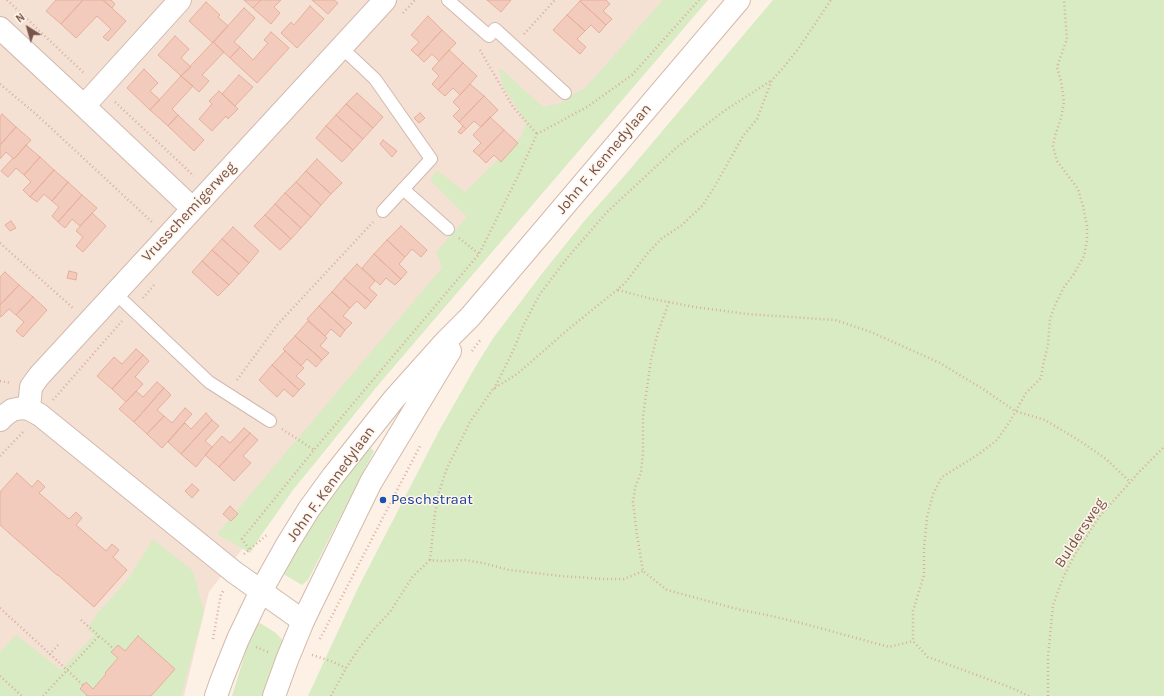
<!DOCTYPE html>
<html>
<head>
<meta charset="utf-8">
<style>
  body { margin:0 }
  #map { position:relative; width:1164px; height:696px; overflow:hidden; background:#fdf1e5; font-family:Karla,sans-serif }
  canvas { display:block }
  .north { position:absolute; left:8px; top:8px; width:40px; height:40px; -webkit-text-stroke:3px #fff5ec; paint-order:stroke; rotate:323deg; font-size:11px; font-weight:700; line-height:16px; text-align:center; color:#775449 }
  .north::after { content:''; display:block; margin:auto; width:14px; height:18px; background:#775449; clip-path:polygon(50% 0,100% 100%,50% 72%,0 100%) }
</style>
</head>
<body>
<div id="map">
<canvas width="1164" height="696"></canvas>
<div class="north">N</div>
</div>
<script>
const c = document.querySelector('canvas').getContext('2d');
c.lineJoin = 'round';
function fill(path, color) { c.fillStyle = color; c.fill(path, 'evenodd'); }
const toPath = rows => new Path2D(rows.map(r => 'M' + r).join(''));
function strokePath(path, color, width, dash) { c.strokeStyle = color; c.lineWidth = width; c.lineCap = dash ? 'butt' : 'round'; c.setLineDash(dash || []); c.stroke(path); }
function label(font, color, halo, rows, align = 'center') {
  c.font = font + ' Karla,sans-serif'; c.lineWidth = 3; c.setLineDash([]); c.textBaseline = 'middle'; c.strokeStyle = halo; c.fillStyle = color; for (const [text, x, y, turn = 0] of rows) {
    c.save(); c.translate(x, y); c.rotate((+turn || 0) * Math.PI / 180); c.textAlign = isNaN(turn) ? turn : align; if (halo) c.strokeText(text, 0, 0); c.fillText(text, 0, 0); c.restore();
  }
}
fill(toPath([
  [0,0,687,0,545,158,209,592,184,696,0,696]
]), '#f5e1d3');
fill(toPath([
  [663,0,708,0,379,384,293,490,262,534,250,553,217,534,442,268,436,252,467,217,431,181,433,175,438,171,465,192,522,136,526,122,503,87,499,70,500,68,543,107,562,103,572,95,585,88,633,34],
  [773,0,1164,0,1164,696,308,696,358,588,439,431,477,364,494,337,544,271,586,219,626,174],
  [371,448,374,451,308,580,302,585,285,575,282,572,306,530,366,452],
  [153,539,193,571,204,612,181,696,0,696,0,652,16,635,61,670,94,635,87,629,97,614,129,578],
  [260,623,276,633,286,644,274,664,262,696,232,696,253,628]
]), '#d8ebc3');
const building = toPath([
  [56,0,83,0,61,24,46,11,56,0],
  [83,0,103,0,126,21,108,41,103,37,111,29,97,16,76,38,61,24,83,0],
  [103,0,111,0,115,4,112,8,103,0],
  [244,0,261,0,253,8,244,0],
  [261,0,281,0,274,7,280,13,271,24,253,8,261,0],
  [312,0,334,0,338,3,328,14,312,0],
  [487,0,511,0,501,12,487,0],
  [581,0,606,0,610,4,603,11,612,19,606,25,580,1,581,0],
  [580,1,606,25,599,33,591,25,585,31,567,15,580,1],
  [206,2,220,15,218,17,228,26,213,43,189,21,206,2],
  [310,6,324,19,297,48,281,33,291,22,294,25,310,6],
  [244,8,255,18,234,42,240,47,230,58,213,42,244,8],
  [567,15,585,31,577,39,586,47,580,54,553,30,567,15],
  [428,16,442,30,418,56,411,50,419,42,411,35,428,16],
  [442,30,456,43,439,61,432,54,424,62,418,56,442,30],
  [271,32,289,48,257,83,230,58,240,47,253,60,268,43,264,40,271,32],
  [175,36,189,49,181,58,191,67,181,76,158,55,175,36],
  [213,42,224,52,202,75,209,81,199,92,181,76,213,42],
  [449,50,463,63,438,90,432,84,439,76,432,69,449,50],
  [463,63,477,76,460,95,453,88,445,96,438,90,463,63],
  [144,69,158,83,150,91,160,100,150,110,127,88,144,69],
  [239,75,253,87,235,106,222,94,239,75],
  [181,76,193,86,172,109,178,115,168,126,150,110,181,76],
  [470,84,484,96,459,122,453,116,460,109,453,102,470,84],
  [219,91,238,109,228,119,226,116,212,131,199,119,212,104,209,101,219,91],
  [357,93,383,117,373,128,346,104,357,93],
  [484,96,498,110,481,127,474,121,466,129,459,122,484,96],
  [346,104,373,128,363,139,336,115,346,104],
  [420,113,425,118,419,123,414,118,420,113],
  [2,114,16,127,0,145,0,117,2,114],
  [178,115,204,140,194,151,168,126,178,115],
  [336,115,363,139,353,150,326,126,336,115],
  [490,117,504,130,479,156,473,151,481,143,473,135,490,117],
  [326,126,353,150,342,162,316,138,326,126],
  [463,126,466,129,461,134,458,132,463,126],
  [16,127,31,140,14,159,6,152,0,159,0,145,16,127],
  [504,130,518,143,501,162,494,155,486,163,479,156,504,130],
  [383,140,397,151,392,157,380,144,383,140],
  [26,145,40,157,24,175,16,168,8,177,1,171,13,158,14,159,26,145],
  [40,157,54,170,30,197,23,190,31,182,24,175,40,157],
  [317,159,342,183,331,194,306,171,317,159],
  [54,170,68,182,52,201,44,194,37,202,30,197,54,170],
  [306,171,331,194,321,205,296,182,306,171],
  [68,182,82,195,58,222,52,216,59,207,52,201,68,182],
  [296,182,321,205,311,217,285,193,296,182],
  [285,193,311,217,301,228,275,204,285,193],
  [82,195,97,208,80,226,72,219,65,228,58,222,82,195],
  [275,204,301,228,291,239,265,215,275,204],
  [92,213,106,226,83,252,76,246,83,237,76,231,92,213],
  [265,215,291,239,280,250,254,226,265,215],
  [11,221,16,228,10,231,5,225,11,221],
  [401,226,427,250,421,257,412,249,405,257,387,240,401,226],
  [233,227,259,251,249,263,222,239,233,227],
  [222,239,249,263,239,274,212,250,222,239],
  [387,240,405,257,399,264,407,272,401,279,374,254,387,240],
  [212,250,239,274,229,285,202,261,212,250],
  [374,254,401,279,395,285,386,278,380,285,362,268,374,254],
  [202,261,229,285,218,296,192,272,202,261],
  [357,264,375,281,369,288,377,295,371,302,344,278,357,264],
  [69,271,77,273,76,280,67,278,69,271],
  [5,272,19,285,0,305,0,277,5,272],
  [344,278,371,302,365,309,357,301,350,308,332,292,344,278],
  [19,285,33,297,16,315,9,309,1,317,0,316,0,305,19,285],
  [332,292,350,308,343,316,352,323,345,330,319,306,332,292],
  [33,297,47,310,23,337,16,331,24,322,16,315,33,297],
  [319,306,345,330,340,337,331,329,325,336,307,319,319,306],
  [308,321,327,338,320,346,329,353,322,360,295,336,308,321],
  [295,336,322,360,316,367,307,359,301,366,283,349,295,336],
  [136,349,143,355,112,389,97,376,114,357,122,364,136,349],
  [285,351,304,368,296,376,305,384,299,390,272,365,285,351],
  [143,355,149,361,135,377,143,384,126,402,112,389,143,355],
  [272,365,299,390,293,397,284,389,277,397,259,380,272,365],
  [157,382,164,388,134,422,119,409,136,391,143,397,157,382],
  [164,388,171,395,157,410,164,416,147,434,134,422,164,388],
  [185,408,192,414,162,448,147,434,164,416,172,423,185,408],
  [206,413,212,420,181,454,168,442,185,423,191,429,206,413],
  [212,420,219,426,205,441,212,447,196,467,181,454,212,420],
  [244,428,250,433,219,467,205,455,222,436,230,443,244,428],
  [250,433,258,440,243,456,251,463,234,481,219,467,250,433],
  [17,473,32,487,38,480,45,487,39,493,69,519,76,512,82,518,76,525,106,551,112,544,119,550,113,557,127,570,94,607,58,575,57,575,0,525,0,492,17,473],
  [192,484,199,490,192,498,185,491,192,484],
  [230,506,238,514,231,521,223,514,230,506],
  [138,636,175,669,151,696,86,696,87,695,80,689,86,682,93,689,106,674,105,673,118,658,111,652,118,645,125,651,138,636]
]);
fill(building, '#f3cbbc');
strokePath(building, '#e6af9b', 1);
const lane = toPath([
  [448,0,489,36,495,29,565,93],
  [342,48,375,79,431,159,383,211],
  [403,189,448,229],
  [115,293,209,382,270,421]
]);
const street = toPath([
  [0,28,84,106,192,208],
  [84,106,180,0],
  [29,409,31,387,39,376,385,0],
  [0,420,4,416,12,410,22,408,29,409,40,415,234,572,303,621]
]);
const secondary = toPath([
  [216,696,222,679,238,639,261,591,288,543,309,509,333,476,394,399,445,342,470,317,739,0],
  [274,696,287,660,303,621,371,482,450,351]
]);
strokePath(lane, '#d1b9ad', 14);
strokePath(street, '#d1b9ad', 24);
strokePath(secondary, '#d4b8ab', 24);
strokePath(toPath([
  [7,0,85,74],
  [403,13,415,0],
  [524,34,555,0],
  [480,50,513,107,537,134],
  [0,84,37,115,152,222],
  [115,102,194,176],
  [459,238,479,254],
  [0,243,73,308],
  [618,290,652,299,695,307,747,314,835,320,871,332,940,363,983,389,1015,411,1045,420,1080,441,1106,459,1130,482],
  [143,298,154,285],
  [669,302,658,332,651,360,643,416,643,452,641,472,635,488,633,502,637,535,643,571,667,590,741,610,767,615,805,624,889,647,913,641],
  [472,351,481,339],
  [237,380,278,324,373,222],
  [0,381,11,383],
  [494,389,513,351,524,324,540,294,568,257,607,212,676,148,724,111,772,80],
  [53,400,122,321],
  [282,429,314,450],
  [0,456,25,430],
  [249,549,242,539,314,450,479,254,518,176,537,134,587,107,632,75,699,0],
  [244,554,268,534],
  [430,560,435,513,439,492,447,468,470,422,493,389,517,374,571,327,617,290,625,283,647,254,661,239,682,225,703,205,715,186,743,136,757,119,772,80,783,68,798,49,831,0],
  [0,608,50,654],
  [81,620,114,649],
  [213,639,221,594,224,590],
  [320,639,420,446],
  [58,645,50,654,83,685],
  [256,647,268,652],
  [312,655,331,661,346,668],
  [0,676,22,696],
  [43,696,99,636],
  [331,696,346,668,360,647,375,628,390,612,413,576,430,560,439,561,465,560,483,563,509,570,561,576,604,579,624,579,643,571],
  [1029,696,1012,688,928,657,913,641,913,611,924,575,924,548,927,517,933,494,942,477,979,454,997,440,1010,421,1026,393,1041,378,1043,365,1048,345,1050,319,1056,303,1064,287,1074,274,1084,256,1087,240,1087,226,1083,206,1078,189,1057,161,1053,146,1055,136,1061,118,1064,102,1061,81,1057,67,1067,39,1064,0],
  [1048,696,1048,657,1053,605,1063,578,1074,556,1099,517,1140,471,1164,447]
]), '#d8ae9e', 2.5, [1, 3]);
strokePath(lane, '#fff', 12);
strokePath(street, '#fff', 22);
strokePath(secondary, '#fff', 22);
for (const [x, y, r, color] of [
  [383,500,4,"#1a4fb4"]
]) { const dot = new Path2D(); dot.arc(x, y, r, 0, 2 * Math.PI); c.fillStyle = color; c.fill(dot); strokePath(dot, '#fff5ec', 1.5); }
label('15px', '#775449', '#fff5ec', [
  ["John F. Kennedylaan",604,159,-50],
  ["Vrusschemigerweg",189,212,-47],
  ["John F. Kennedylaan",331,484,-54],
  ["Buldersweg",1080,533,-57]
]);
label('15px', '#164399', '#fff5ec', [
  ["Peschstraat",391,500]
], 'left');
</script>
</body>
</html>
